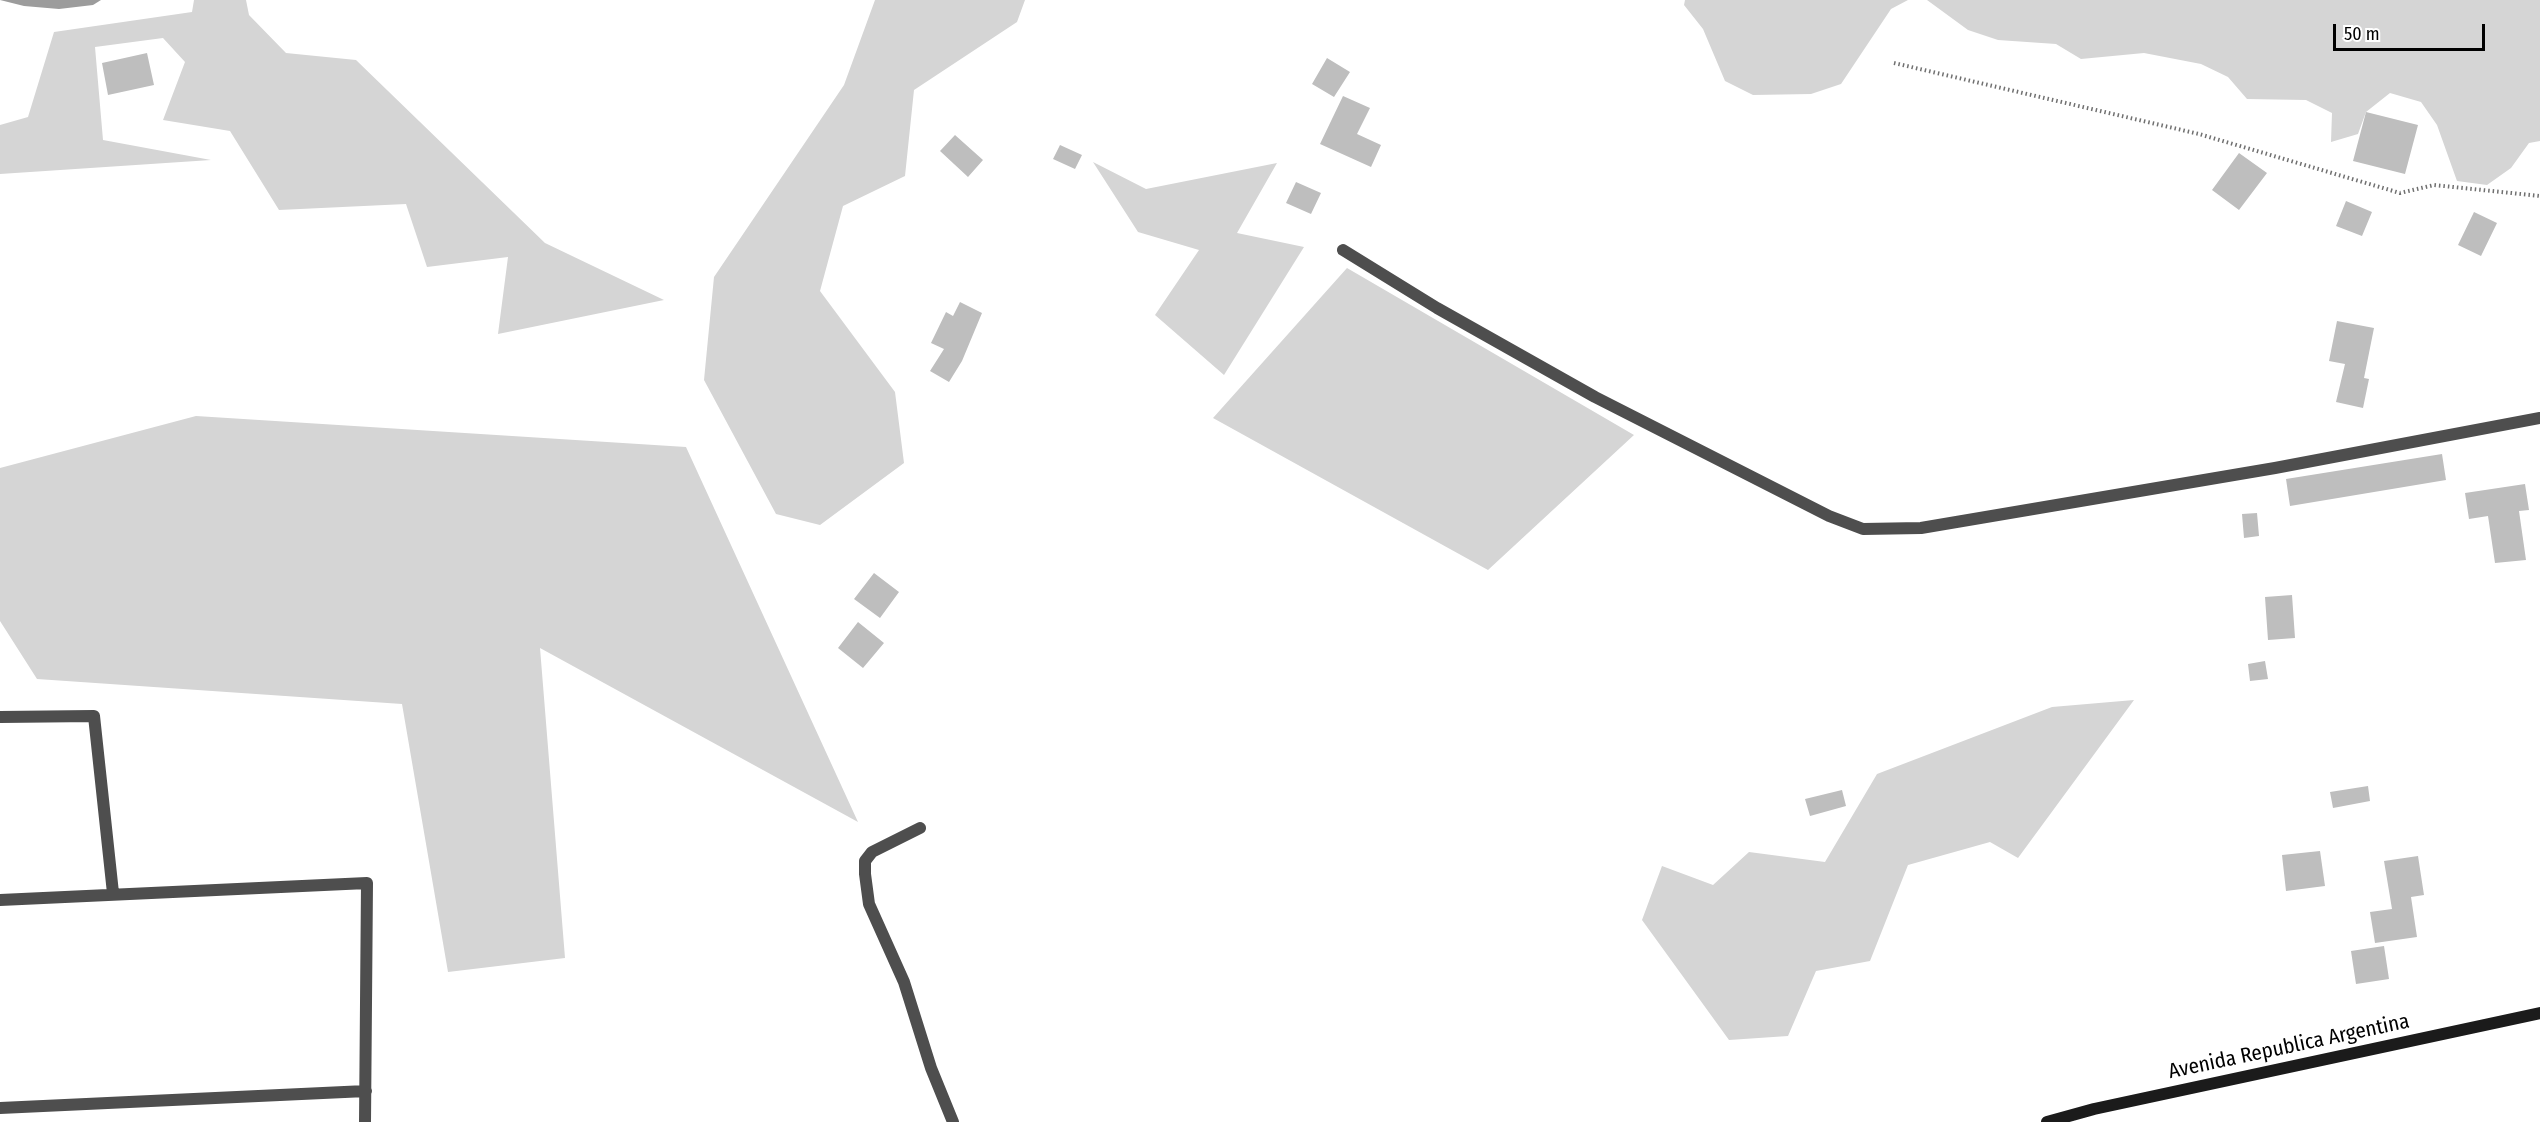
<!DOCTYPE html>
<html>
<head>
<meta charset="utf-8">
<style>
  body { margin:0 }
  #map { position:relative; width:2540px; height:1122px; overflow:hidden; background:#fff; font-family:"Fira Sans Condensed",sans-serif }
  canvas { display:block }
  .scale { position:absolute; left:2333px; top:24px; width:152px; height:27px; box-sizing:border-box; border:3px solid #000; border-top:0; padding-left:8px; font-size:18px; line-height:21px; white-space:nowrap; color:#000; -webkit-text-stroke:4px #fff; paint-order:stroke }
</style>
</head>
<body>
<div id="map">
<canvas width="2540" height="1122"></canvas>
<div class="scale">50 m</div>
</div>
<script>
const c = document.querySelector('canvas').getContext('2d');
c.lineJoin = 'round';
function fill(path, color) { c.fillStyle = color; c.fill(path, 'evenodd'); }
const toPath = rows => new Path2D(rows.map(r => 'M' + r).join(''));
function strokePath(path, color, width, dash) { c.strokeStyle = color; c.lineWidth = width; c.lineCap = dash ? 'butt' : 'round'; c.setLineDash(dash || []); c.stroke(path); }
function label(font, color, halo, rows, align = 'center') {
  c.font = font + ' "Fira Sans Condensed",sans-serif'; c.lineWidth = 4.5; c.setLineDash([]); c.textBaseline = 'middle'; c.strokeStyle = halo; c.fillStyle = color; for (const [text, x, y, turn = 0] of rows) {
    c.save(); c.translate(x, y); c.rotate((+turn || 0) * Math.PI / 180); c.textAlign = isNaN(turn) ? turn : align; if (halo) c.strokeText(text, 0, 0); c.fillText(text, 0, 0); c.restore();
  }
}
fill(toPath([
  [194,0,246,0,249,15,286,53,356,60,545,243,664,300,498,334,508,257,427,267,406,204,279,210,230,131,163,120,185,62,163,38,95,47,103,140,211,160,0,174,0,125,28,117,54,32,192,12],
  [875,0,1025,0,1017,22,914,90,905,176,843,206,820,291,895,392,904,463,820,525,776,514,704,380,714,277,844,85],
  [1685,0,1908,0,1891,9,1841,84,1811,94,1753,95,1725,81,1703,29,1684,5],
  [1927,0,2540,0,2540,141,2529,143,2511,168,2487,185,2457,181,2437,125,2421,102,2390,93,2366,112,2358,134,2331,142,2332,113,2306,100,2247,99,2228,77,2201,64,2144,53,2081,59,2056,44,1998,40,1968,30],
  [1093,162,1146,189,1277,163,1237,233,1304,247,1224,375,1155,315,1199,250,1138,232],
  [1347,268,1634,435,1488,570,1213,418],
  [196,416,686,447,858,822,540,648,565,958,448,972,402,704,37,679,0,621,0,468],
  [2134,700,2018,858,1990,842,1908,865,1870,961,1816,971,1788,1036,1729,1040,1642,920,1662,866,1713,885,1749,852,1825,862,1877,774,2052,707]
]), '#d5d5d5');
fill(toPath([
  [0,0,101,0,93,5,59,9,24,6]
]), '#9c9c9c');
fill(toPath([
  [147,53,154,85,108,95,102,63],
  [1327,58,1350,72,1334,97,1312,84],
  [1343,96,1370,108,1357,134,1381,145,1371,167,1320,144],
  [2366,112,2418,125,2405,174,2353,161],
  [955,135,983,160,968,177,940,151],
  [1060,145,1082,155,1075,169,1053,159],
  [2239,153,2267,173,2239,210,2212,190],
  [1296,182,1321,193,1311,214,1286,203],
  [2346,201,2372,212,2362,236,2336,226],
  [2474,212,2497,223,2481,256,2458,245],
  [960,302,982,313,962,361,949,382,930,371,944,349,931,343,946,312,953,316],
  [2337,321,2374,328,2364,378,2369,379,2363,408,2336,402,2345,364,2329,361],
  [2442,454,2446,480,2290,506,2286,479],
  [2525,484,2529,510,2519,511,2526,560,2495,563,2488,516,2469,519,2465,493],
  [2257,513,2259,536,2244,538,2242,514],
  [874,573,899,592,880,618,854,599],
  [2292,595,2295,638,2268,640,2265,597],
  [858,622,884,643,863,668,838,648],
  [2265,661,2268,679,2250,681,2248,664],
  [2368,786,2370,801,2333,808,2330,792],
  [1842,790,1846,806,1810,816,1805,799],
  [2320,851,2325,886,2286,891,2282,855],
  [2418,856,2424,895,2411,897,2417,937,2375,943,2370,912,2392,909,2384,861],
  [2384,946,2389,979,2356,984,2351,951]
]), '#bebebe');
strokePath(toPath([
  [1894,63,2199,134,2400,193,2434,185,2540,196]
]), '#707070', 4, [1.5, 3]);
strokePath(toPath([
  [1343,250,1437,308,1595,397,1829,516,1863,529,1921,528,2275,468,2540,418],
  [0,717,94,716,113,893],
  [920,828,872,852,865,861,865,874,869,904,904,982,931,1068,953,1122],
  [0,900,367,883,365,1122],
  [0,1108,366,1091]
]), '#4e4e4e', 12);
strokePath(toPath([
  [2047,1122,2094,1109,2540,1013]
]), '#1b1b1b', 12);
label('21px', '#000', '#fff', [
  ["Avenida Republica Argentina",2289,1047,-12]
]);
</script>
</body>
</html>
